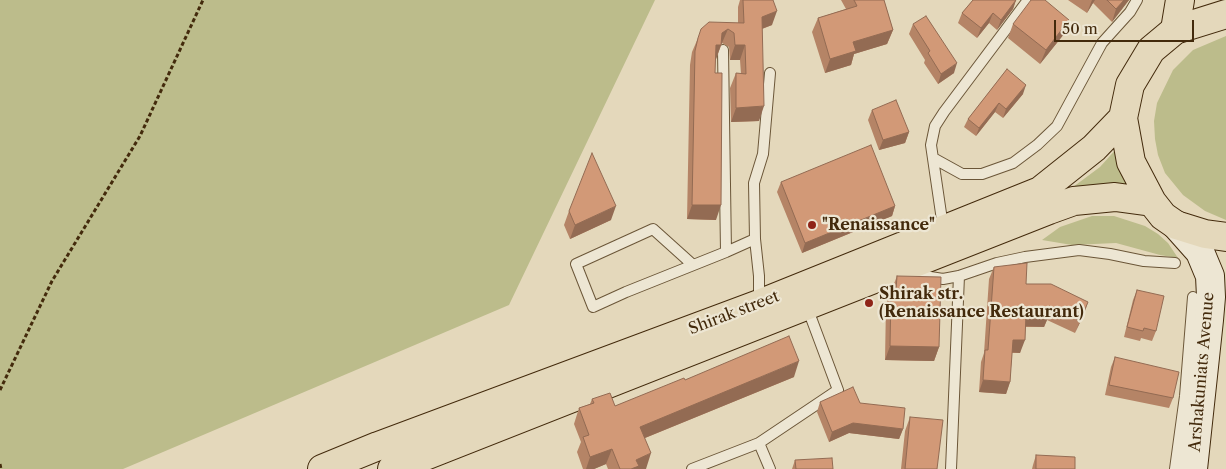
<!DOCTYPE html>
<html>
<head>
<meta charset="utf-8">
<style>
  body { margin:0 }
  #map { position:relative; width:1226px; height:469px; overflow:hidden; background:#e4d8bb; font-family:"Libre Caslon Text",serif }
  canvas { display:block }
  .scale { position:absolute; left:1054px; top:20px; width:140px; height:22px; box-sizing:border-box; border:2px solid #432a0c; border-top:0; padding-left:6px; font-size:15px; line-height:18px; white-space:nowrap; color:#432a0c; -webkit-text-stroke:4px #ede6d3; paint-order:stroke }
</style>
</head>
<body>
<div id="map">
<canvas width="1226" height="469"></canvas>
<div class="scale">50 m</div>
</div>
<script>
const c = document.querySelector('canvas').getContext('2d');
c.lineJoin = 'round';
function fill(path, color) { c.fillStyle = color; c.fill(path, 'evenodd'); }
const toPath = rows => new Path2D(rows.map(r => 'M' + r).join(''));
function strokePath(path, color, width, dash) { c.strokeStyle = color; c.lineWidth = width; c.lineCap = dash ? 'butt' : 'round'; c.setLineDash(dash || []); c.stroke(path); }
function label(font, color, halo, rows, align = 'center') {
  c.font = font + ' "Libre Caslon Text",serif'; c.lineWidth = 4.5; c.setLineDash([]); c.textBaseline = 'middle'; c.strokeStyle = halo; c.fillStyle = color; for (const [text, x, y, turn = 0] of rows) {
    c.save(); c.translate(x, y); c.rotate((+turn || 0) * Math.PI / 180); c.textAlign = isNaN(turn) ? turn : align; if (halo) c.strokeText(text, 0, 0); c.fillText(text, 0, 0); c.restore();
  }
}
fill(toPath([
  [0,0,655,0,509,305,123,469,0,469],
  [1226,36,1226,220,1205,211,1183,195,1165,173,1158,155,1155,139,1154,121,1157,103,1173,70,1193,50],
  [1118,147,1133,191,1065,193,1100,167],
  [1092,216,1114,216,1145,226,1158,234,1168,243,1178,258,1160,255,1116,243,1072,245,1042,240,1060,227]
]), '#bcbc8b');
const lane = toPath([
  [723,50,726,252],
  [933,158,962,174,982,174,1013,163,1037,145,1057,126,1102,43,1130,12,1137,0],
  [943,227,931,145,935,126,944,112,1028,0],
  [693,265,653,229,576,264,593,307,626,292,726,252,755,239],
  [913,265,924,276,943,279,959,276,997,263,1025,257,1079,250,1110,254,1144,261,1175,263],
  [759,303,759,276,755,239,754,183,763,154,770,73],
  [759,443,770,469],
  [692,469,759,443,838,390,807,307],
  [951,469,959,276],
  [1175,469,1185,396,1193,297]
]);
const secondary = toPath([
  [1176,225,1200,252,1210,276,1211,297,1209,320,1193,469]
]);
const primary = toPath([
  [1175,30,1180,0]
]);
const highway = toPath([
  [1226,14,1175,30,1151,50,1130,85,1123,118,1131,162,1152,202,1163,216,1176,225,1205,234,1226,237],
  [322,469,378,446,759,304,1040,191,1094,148,1123,118],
  [392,469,1049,210,1074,201,1115,197,1152,202]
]);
strokePath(lane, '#6b5638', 12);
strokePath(secondary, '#432a0c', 30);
strokePath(primary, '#432a0c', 30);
strokePath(highway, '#432a0c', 30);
strokePath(toPath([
  [0,390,52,281,140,136,203,0],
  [0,464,1,469]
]), '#432a0c', 3, [4, 2.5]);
strokePath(lane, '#ede6d3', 10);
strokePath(secondary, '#ede6d3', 28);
strokePath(primary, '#e4d8bb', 28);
strokePath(highway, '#e4d8bb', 28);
fill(toPath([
  [740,0,773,0,772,25,762,29,759,121,731,122,730,88,736,73,741,74,740,60,730,60,729,47,722,43,716,59,715,59,716,220,687,219,690,65,692,52,698,38,738,23,738,7],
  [841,0,884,0,893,30,887,44,854,54,851,65,825,73,812,32,818,18,846,9],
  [973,0,1016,0,1013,9,997,30,989,23,977,38,958,23,962,13],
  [1068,0,1129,0,1112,22,1093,3,1087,13],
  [1069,20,1064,34,1040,64,1008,38,1013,24],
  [913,24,954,73,938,84,924,63,925,60,909,34],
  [1007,69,1023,94,1003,118,995,112,976,136,964,127,968,119],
  [872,110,909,132,905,143,879,150,868,120],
  [781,182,895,206,892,216,802,253,777,192],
  [569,211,611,220,570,239,564,225],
  [994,267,1084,314,1075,333,1047,320,1044,327,1025,327,1020,353,1012,353,1010,382,1006,394,979,392,981,362,984,353,989,279],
  [897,276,939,347,934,361,885,360,886,304],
  [1137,290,1156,331,1152,341,1141,338,1140,341,1124,337,1133,300],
  [1115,357,1173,398,1169,408,1105,395,1111,367],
  [794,377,645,438,646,469,608,469,606,464,594,469,583,469,577,452,581,442,574,424,579,408,590,404,592,399,615,406,685,380],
  [820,402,860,403,903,429,899,439,849,433,829,442,817,412],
  [910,417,937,469,901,469,905,431],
  [1036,455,1075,469,1032,469,1033,465],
  [795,460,833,469,792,469]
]), '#b58466');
fill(toPath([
  [1016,0,1013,9,997,30,1001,20],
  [1092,0,1095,0,1093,3,1087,13],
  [1124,0,1129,0,1112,22,1116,9],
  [777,11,772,25,756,31,762,17],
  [993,13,989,23,977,38,981,28],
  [1069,20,1064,34,1040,64,1046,50],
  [728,29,722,43,720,45,721,45,716,59,710,59,716,45,722,33],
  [893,30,887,44,854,54,851,65,825,73,830,59,853,42],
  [735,45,745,45,740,60,730,60],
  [957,63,954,73,938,84,941,74],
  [1026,85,1023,94,1003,118,1006,109],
  [999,103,995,112,976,136,979,128],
  [764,106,759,121,731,122,736,108],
  [909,132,905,143,879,150,883,140],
  [692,205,721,205,716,220,687,219],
  [616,206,611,220,570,239,575,225],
  [895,206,892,216,802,253,805,243],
  [1088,302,1084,314,1075,333,1080,321],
  [1026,314,1049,315,1044,327,1021,326],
  [1013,340,1025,340,1020,353,1009,352],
  [890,346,939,347,934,361,885,360],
  [799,361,794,377,635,442,640,427],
  [983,380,1010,382,1006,394,979,392],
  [853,423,903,429,899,439,849,433,829,442,832,432],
  [612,449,606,464,594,469,586,469,590,457],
  [651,453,646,469,632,469,636,460]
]), '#936b53');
const building = toPath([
  [743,0,773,0,777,11,762,17,764,106,736,108,736,73,746,74,745,45,735,45,734,33,728,29,722,33,721,45,716,45,715,73,722,73,721,205,692,205,695,51,698,38,701,29,709,22,744,23,743,0],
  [854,0,884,0,893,30,853,42,856,51,830,59,818,18,857,6,854,0],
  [973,0,1016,0,1001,20,993,13,981,28,962,13,973,0],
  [1031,0,1045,0,1069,20,1046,50,1013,24,1031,0],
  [1107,0,1124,0,1116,9,1107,0],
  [926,16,957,63,941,74,928,53,930,51,913,24,926,16],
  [1007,69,1026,85,1006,109,999,103,979,128,968,119,1007,69],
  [896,100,909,132,883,140,872,110,896,100],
  [871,145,895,206,805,243,781,182,871,145],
  [592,153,616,206,575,225,569,211,592,153],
  [1027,263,1026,284,1051,284,1088,302,1080,321,1049,306,1049,315,1026,314,1025,340,1013,340,1010,382,983,380,985,350,988,350,994,267,1027,263],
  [897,276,941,277,939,347,890,346,891,290,896,290,897,276],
  [1137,290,1164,296,1156,331,1144,328,1143,331,1127,327,1137,290],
  [789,336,799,361,640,427,651,453,636,460,639,466,631,469,620,469,612,449,590,457,583,437,589,435,579,408,594,403,592,399,610,393,615,406,684,378,685,380,789,336],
  [1115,357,1179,372,1173,398,1109,385,1115,357],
  [853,387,860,403,905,408,903,429,853,423,832,432,820,402,853,387],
  [910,417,943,420,937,469,905,469,910,417],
  [1036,455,1075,457,1075,469,1036,469,1036,455],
  [832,458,833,469,796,469,795,460,832,458]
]);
fill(building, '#d29977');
strokePath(building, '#936b53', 1);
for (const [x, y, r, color] of [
  [812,225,5,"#8f2418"],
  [869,303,5,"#8f2418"]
]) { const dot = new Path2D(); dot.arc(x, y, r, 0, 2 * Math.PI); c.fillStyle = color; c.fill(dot); strokePath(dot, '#ede6d3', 2); }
label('bold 16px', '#432a0c', '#ede6d3', [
  ["\"Renaissance\"",822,225],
  ["Shirak str.",879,294],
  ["(Renaissance Restaurant)",879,312]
], 'left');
label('16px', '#432a0c', '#ede6d3', [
  ["Shirak street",734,313,-21],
  ["Arshakuniats Avenue",1202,372,-85]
]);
</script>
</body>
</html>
